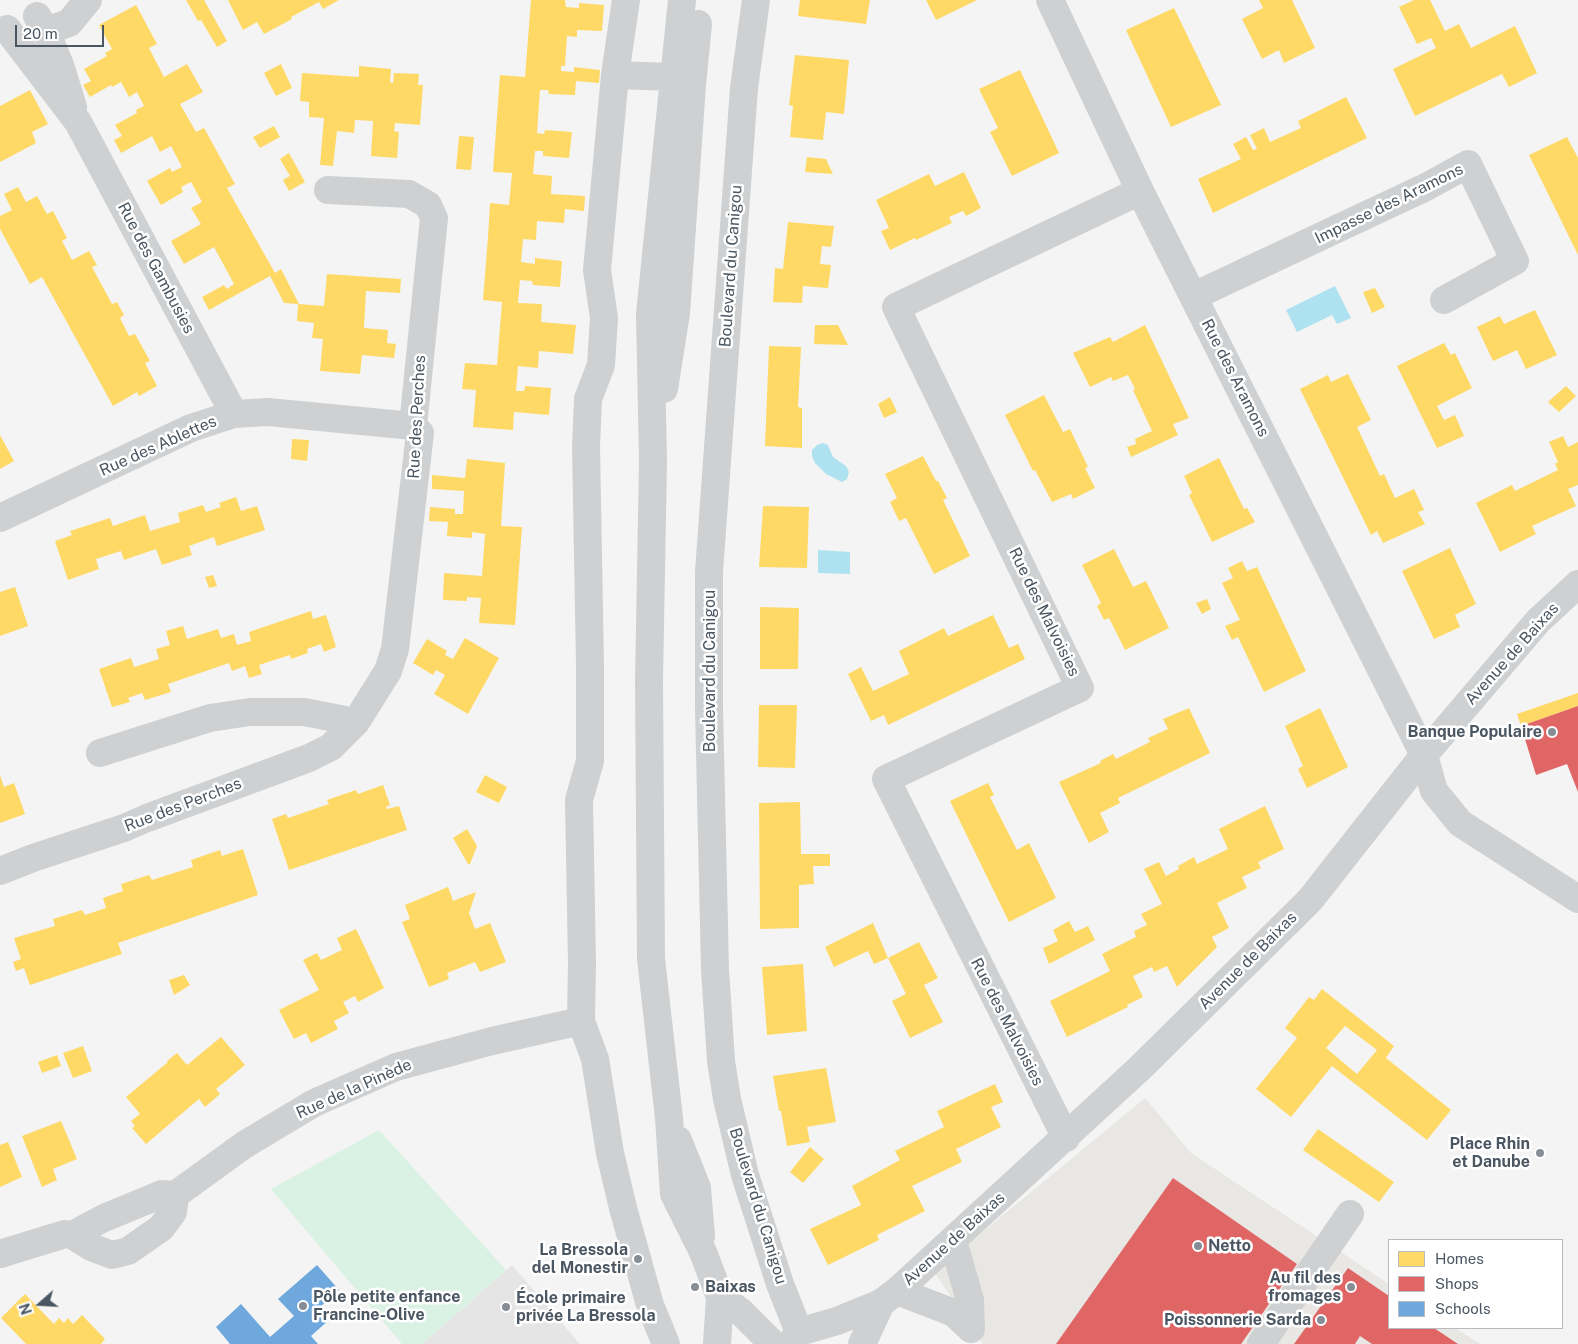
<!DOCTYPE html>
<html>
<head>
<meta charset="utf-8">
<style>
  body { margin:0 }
  #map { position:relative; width:1578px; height:1344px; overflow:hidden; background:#f4f4f4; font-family:"Public Sans",sans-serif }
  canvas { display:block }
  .legend { position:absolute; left:1388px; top:1239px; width:175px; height:90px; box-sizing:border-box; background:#fff; border:1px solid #b7bbc0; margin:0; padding:6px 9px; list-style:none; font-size:15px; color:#4a5661 }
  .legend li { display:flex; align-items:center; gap:10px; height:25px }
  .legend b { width:25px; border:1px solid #b7bbc0 }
  .north { position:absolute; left:15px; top:1279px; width:50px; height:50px; -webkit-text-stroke:4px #fff; paint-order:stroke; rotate:251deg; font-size:14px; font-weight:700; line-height:20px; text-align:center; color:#4a5661 }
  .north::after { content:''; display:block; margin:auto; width:18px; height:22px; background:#4a5661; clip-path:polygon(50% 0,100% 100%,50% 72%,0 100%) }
  .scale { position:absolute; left:15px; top:25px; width:89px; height:22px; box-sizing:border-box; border:2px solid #4a5661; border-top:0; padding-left:6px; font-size:15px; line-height:18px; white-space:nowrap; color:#4a5661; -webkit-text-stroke:4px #fff; paint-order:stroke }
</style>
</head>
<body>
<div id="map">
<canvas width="1578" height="1344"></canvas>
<ul class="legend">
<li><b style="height:14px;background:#ffd966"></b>Homes</li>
<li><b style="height:14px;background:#e06666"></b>Shops</li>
<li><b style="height:14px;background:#6fa8dc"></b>Schools</li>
</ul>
<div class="north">N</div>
<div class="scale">20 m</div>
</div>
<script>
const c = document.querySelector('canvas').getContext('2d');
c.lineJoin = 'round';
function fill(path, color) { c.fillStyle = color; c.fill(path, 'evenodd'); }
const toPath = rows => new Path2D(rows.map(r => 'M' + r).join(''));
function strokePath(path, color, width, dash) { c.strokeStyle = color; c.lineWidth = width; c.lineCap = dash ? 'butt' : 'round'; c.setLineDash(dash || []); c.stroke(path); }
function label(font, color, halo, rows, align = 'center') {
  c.font = font + ' "Public Sans",sans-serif'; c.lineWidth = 5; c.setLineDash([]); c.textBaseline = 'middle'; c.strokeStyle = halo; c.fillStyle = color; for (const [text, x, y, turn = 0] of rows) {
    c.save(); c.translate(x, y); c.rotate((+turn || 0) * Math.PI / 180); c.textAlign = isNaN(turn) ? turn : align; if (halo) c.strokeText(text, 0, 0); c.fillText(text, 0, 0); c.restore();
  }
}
fill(toPath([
  [1145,1098,1191,1153,1389,1284,1389,1328,1455,1328,1480,1344,983,1344,934,1272]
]), '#e8e7e3');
fill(toPath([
  [512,1265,580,1344,422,1344]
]), '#e6e5e6');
fill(toPath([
  [379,1130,506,1270,422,1344,402,1344,271,1189]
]), '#d9f2e3');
fill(toPath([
  [1335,286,1351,318,1337,324,1332,315,1297,332,1286,310],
  [823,443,828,445,833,457,846,466,849,472,847,479,842,482,826,474,815,463,812,456,812,450,817,445],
  [818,550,850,552,850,574,818,573]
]), '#aee2f0');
fill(toPath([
  [186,0,204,0,227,41,217,47,201,20,198,21],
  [228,0,339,0,323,9,319,2,291,17,292,19,264,34,257,22,243,30],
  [531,0,565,0,566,7,579,8,579,3,604,5,602,31,577,30,577,37,567,36,565,66,561,66,561,71,574,72,574,67,600,70,599,83,576,81,575,95,549,94,548,90,540,90,537,133,544,134,545,130,572,132,569,158,543,156,543,151,535,151,533,174,552,176,551,194,585,196,584,211,565,209,564,223,537,221,536,240,523,239,521,262,535,264,535,258,562,261,560,287,533,285,532,281,520,280,518,303,542,304,541,322,576,325,573,354,539,351,538,368,518,366,516,391,524,391,525,386,551,388,549,415,514,412,513,430,473,427,476,390,462,389,465,363,497,365,502,302,483,300,488,237,490,203,509,205,512,173,493,172,500,75,525,77],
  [800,0,870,0,866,24,798,16],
  [926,0,977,0,936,20],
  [1259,0,1292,0,1315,48,1284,63,1279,50,1262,59,1242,19,1263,8],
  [1414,0,1430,0,1445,31,1459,24,1471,48,1515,26,1537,73,1509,87,1502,74,1415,116,1393,69,1436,48,1431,38,1417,44,1399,7],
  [136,5,157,44,149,48,164,77,187,64,203,92,180,104,196,132,204,128,235,184,227,188,275,273,281,269,299,304,324,306,327,274,401,279,400,293,366,291,364,328,388,330,387,343,396,344,394,358,362,355,360,374,320,371,323,339,312,338,314,323,297,321,298,304,284,303,270,276,209,310,202,297,224,285,227,289,234,284,214,247,184,264,171,241,201,224,191,208,202,202,191,182,181,187,183,192,161,205,147,181,170,168,172,172,182,167,171,146,160,152,152,136,121,153,114,140,122,136,115,125,137,113,136,110,144,106,137,92,129,97,121,82,112,87,111,85,90,97,83,85,91,81,84,69,107,56,105,53,112,49,99,25],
  [1174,8,1221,105,1171,127,1126,30],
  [795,55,849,60,844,114,826,112,823,140,790,137,793,106,789,105],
  [281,64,292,88,276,96,264,73],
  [359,66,391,69,390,82,393,83,394,73,419,74,418,85,423,85,420,125,395,123,394,131,399,132,397,158,371,156,373,121,355,120,354,133,337,131,333,166,320,165,324,118,309,117,309,102,300,101,302,73,359,77],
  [1020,70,1059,153,1012,176,990,132,998,128,979,89],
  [30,90,48,124,32,132,36,143,0,162,0,106],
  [1346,97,1367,138,1213,213,1198,179,1241,159,1233,144,1246,137,1253,150,1257,149,1250,135,1264,128,1270,142,1301,128,1298,121],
  [274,126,280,137,260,148,253,137],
  [459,136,474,137,471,170,456,169],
  [1567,137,1578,158,1578,255,1529,155],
  [289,153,305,182,289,191,283,180,290,176,280,159],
  [807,157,826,159,833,174,805,172],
  [964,172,981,208,966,216,963,211,949,217,952,223,916,240,915,238,890,250,881,231,889,228,876,200,929,174,935,186],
  [18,187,26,202,37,196,47,214,53,211,67,238,62,241,72,260,89,251,97,265,92,267,112,304,117,302,124,315,120,318,129,336,135,334,150,361,145,363,157,386,139,396,137,392,113,406,42,277,30,284,0,229,0,216,12,210,4,194],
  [788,222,834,226,831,247,822,246,820,264,831,265,828,288,803,286,802,303,773,302,775,268,783,269],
  [1375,288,1385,307,1372,313,1363,292],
  [1535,310,1557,355,1526,369,1517,350,1493,361,1477,327,1500,316,1504,324],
  [815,325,838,325,848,345,814,344],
  [1145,325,1189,418,1173,424,1178,435,1131,457,1127,447,1136,444,1135,439,1152,431,1133,390,1135,389,1128,375,1113,381,1111,377,1090,387,1073,353,1110,337,1113,342],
  [1444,343,1451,355,1455,353,1472,388,1437,406,1444,420,1455,415,1464,436,1437,448,1397,366],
  [769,346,801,347,798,407,802,408,802,448,765,446],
  [1348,374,1371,420,1357,427,1380,476,1384,474,1395,498,1414,489,1424,510,1418,512,1425,524,1383,543,1377,531,1371,535,1300,389,1328,375,1331,382],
  [1566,386,1576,396,1559,412,1548,402],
  [1044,395,1063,432,1070,429,1088,467,1085,468,1095,488,1073,499,1071,494,1052,502,1035,470,1033,471,1005,415],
  [890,397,897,412,884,418,878,404],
  [0,435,14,461,0,469],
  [1563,436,1568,447,1578,442,1578,485,1568,489,1576,506,1532,526,1536,534,1500,552,1476,503,1512,485,1515,491,1558,470,1555,464,1558,462,1549,442],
  [292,439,309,440,307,461,291,459],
  [923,456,936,481,938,481,947,498,943,500,970,556,934,574,906,518,899,521,890,502,897,498,885,474],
  [1219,458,1244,509,1247,508,1255,522,1212,542,1189,495,1192,493,1184,476],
  [467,459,505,463,501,526,522,527,515,625,479,623,481,598,467,597,467,601,443,600,444,573,482,576,485,534,472,532,472,538,447,536,448,522,429,521,430,507,455,509,455,514,463,514,464,491,432,489,432,475,465,478],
  [236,497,241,511,257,506,265,530,217,546,214,537,189,546,192,555,162,565,156,549,124,560,121,551,96,559,99,569,68,580,55,541,72,535,70,531,110,518,113,526,145,515,150,531,180,522,178,513,203,505,206,512,221,507,219,503],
  [763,506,809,507,807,568,759,567],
  [1450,548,1476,604,1455,615,1460,627,1434,639,1402,571],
  [1114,549,1133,587,1146,581,1169,628,1125,650,1109,618,1104,620,1097,606,1101,603,1082,565],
  [1242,561,1247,571,1257,567,1306,671,1264,692,1238,637,1232,640,1225,626,1240,620,1222,583,1233,578,1228,568],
  [213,575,217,586,209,588,205,577],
  [15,587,28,626,0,636,0,592],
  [1207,599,1211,609,1202,614,1196,603],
  [760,607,799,608,798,669,760,669],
  [311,611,313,619,326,615,336,647,324,652,321,644,307,649,308,653,291,659,290,655,259,665,262,674,249,678,245,666,232,671,229,663,168,684,171,692,145,700,142,693,128,698,130,702,112,707,99,669,131,658,134,667,159,659,156,649,170,645,166,631,183,626,187,639,218,629,221,638,234,634,237,645,251,641,249,632],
  [993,615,1009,648,1018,644,1025,659,888,725,884,715,871,721,848,674,861,667,873,691,909,674,899,651,944,628,948,636],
  [465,638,499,658,468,714,434,694,445,675,436,670,433,675,413,663,427,639,447,651,445,655,453,659],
  [1578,693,1578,706,1521,726,1517,714],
  [759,705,797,705,795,768,758,767],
  [1189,708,1210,753,1118,798,1120,803,1100,813,1109,832,1089,843,1059,782,1101,763,1100,761,1113,754,1116,759,1150,742,1148,738,1168,729,1163,719],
  [1320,708,1348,767,1307,788,1298,769,1303,766,1285,726],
  [0,775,4,787,14,783,25,814,0,823],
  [485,775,507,787,499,803,476,792],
  [988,783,994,795,990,797,1017,850,1029,843,1056,898,1009,922,950,801],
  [383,785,390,805,386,807,387,809,399,806,407,830,289,870,272,819,286,814,288,818,329,804,327,800,356,790,358,794],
  [800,802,801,854,830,854,830,866,813,866,814,884,799,885,799,928,760,929,759,803],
  [1265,806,1284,849,1258,862,1261,868,1242,877,1247,888,1217,903,1229,928,1212,937,1217,947,1177,987,1167,966,1154,972,1152,967,1133,976,1143,997,1127,1005,1128,1007,1067,1037,1050,1001,1110,971,1102,954,1136,937,1134,931,1147,925,1141,914,1162,904,1144,869,1159,862,1166,876,1179,869,1178,866,1194,857,1197,864,1228,849,1219,829],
  [467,829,477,846,470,864,468,864,453,838],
  [243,849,258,895,118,943,122,954,30,985,24,968,16,971,13,962,21,959,14,938,55,926,53,919,82,910,85,915,106,908,103,898,123,891,121,884,149,875,152,880,193,867,191,860,220,850,222,856],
  [448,887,453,901,476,892,469,913,475,929,490,923,506,962,480,972,475,962,447,973,449,979,429,987,402,922,410,919,405,905],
  [1069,921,1075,932,1088,926,1095,940,1049,964,1043,948,1058,941,1053,930],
  [873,923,888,958,874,964,868,951,834,967,825,947],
  [356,929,384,988,358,1002,355,996,343,1002,349,1013,334,1021,338,1029,311,1043,306,1033,294,1039,279,1010,319,990,303,960,317,953,321,960,342,950,337,938],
  [919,942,938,978,924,985,943,1022,910,1038,892,1001,906,994,888,958],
  [803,964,807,1031,767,1035,762,967],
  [184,975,190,985,174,995,169,980],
  [1322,989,1394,1046,1386,1058,1451,1110,1427,1140,1332,1066,1291,1117,1256,1089,1297,1038,1285,1028,1309,997,1314,1000],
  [1345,1026,1377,1050,1357,1074,1326,1048],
  [221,1037,245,1065,216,1089,220,1094,205,1107,199,1099,146,1144,132,1128,135,1126,131,1121,140,1114,126,1097,168,1062,167,1061,177,1053,187,1065],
  [83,1046,92,1071,73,1078,63,1053],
  [57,1055,61,1066,42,1073,38,1062],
  [826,1068,836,1122,807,1127,810,1142,787,1146,781,1111,779,1111,773,1076],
  [995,1084,1003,1102,991,1107,1001,1127,956,1149,962,1162,912,1186,925,1211,877,1235,879,1240,828,1265,810,1229,861,1205,852,1186,900,1160,895,1151,944,1127,937,1111],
  [61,1121,77,1159,53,1169,57,1180,42,1187,22,1136],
  [1318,1129,1394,1182,1379,1202,1303,1150],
  [8,1142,22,1177,0,1187,0,1145],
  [810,1147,824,1159,803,1183,790,1172],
  [25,1294,54,1324,59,1318,64,1323,68,1318,73,1324,82,1315,105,1339,101,1344,26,1344,1,1318]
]), '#ffd966');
fill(toPath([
  [1578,706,1578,792,1567,764,1536,775,1521,726],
  [1173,1178,1297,1264,1241,1344,1056,1344],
  [1348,1268,1389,1296,1389,1328,1434,1328,1458,1344,1372,1344,1360,1336,1355,1344,1294,1344]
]), '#e06666');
fill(toPath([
  [317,1265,339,1290,320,1307,330,1319,311,1336,318,1344,230,1344,216,1327,241,1304,270,1337,294,1316,278,1299]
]), '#6fa8dc');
strokePath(toPath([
  [626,0,615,75,597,270,604,318,601,365,588,399,586,446,590,665,590,761,579,800,582,963,581,1021,595,1059,610,1153,623,1208,650,1305,666,1344],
  [682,0,650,314,653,462,649,679,651,959,669,1118,674,1194,703,1252,720,1297,717,1344],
  [756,0,744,88,709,572,709,708,715,969,721,1061,727,1099,745,1175,780,1284,799,1332],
  [1050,0,1140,191,1424,755,1434,791,1460,823,1578,899],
  [37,16,46,31,60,65,73,107],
  [7,29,78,122,234,414],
  [46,31,69,23,88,0],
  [615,75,673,77],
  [1194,296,1426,187,1468,164,1515,261,1444,300],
  [664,389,676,313,692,85,698,24],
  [0,518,191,428,234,414,268,412,413,426],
  [100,753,210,718,250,712,304,712,356,722],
  [0,871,33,858,124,828,147,818,309,758,331,747,356,722,388,671,395,649,420,433,413,426,434,218,428,205,409,194,328,190],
  [1066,1138,886,779,1080,688,896,307,1140,191],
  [678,1140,697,1188,701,1236],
  [72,1235,104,1218,162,1194,175,1195,244,1145,314,1103,396,1067,492,1041,581,1021],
  [0,1254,65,1234,72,1235,91,1247,112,1255,128,1251,161,1228,173,1212,175,1195],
  [897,1291,954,1313,971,1329,970,1300,953,1241],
  [720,1297,741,1312,773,1344],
  [790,1344,799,1332,837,1321,881,1303,897,1291,1140,1068,1310,900,1424,755,1538,621,1578,584],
  [862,1344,881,1303],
  [1261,1344,1350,1214]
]), '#ced0d2', 28);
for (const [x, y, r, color] of [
  [1552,732,5,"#868d94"],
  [1540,1153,5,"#868d94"],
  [1198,1246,5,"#868d94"],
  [638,1259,5,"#868d94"],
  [695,1287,5,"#868d94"],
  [1351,1287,5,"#868d94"],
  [303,1306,5,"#868d94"],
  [506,1307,5,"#868d94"],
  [1321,1320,5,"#868d94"]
]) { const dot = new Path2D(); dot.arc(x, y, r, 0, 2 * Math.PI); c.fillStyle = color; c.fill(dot); strokePath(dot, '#fff', 2); }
label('16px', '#4a5661', '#fff', [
  ["Impasse des Aramons",1389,204,-26],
  ["Boulevard du Canigou",731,266,-86],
  ["Rue des Gambusies",156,268,62],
  ["Rue des Aramons",1235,378,63],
  ["Rue des Perches",417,417,-87],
  ["Rue des Ablettes",158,446,-24],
  ["Rue des Malvoisies",1044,612,64],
  ["Avenue de Baixas",1512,654,-48],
  ["Boulevard du Canigou",710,671,-90],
  ["Rue des Perches",183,805,-21],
  ["Avenue de Baixas",1248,961,-45],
  ["Rue des Malvoisies",1007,1022,63],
  ["Rue de la Pinède",354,1089,-24],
  ["Boulevard du Canigou",758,1206,73],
  ["Avenue de Baixas",954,1239,-42]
]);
label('bold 16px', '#4a5661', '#fff', [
  ["Banque Populaire",1542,732],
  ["Place Rhin",1530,1144],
  ["et Danube",1530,1162],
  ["Netto",1208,1246,"left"],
  ["La Bressola",628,1250],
  ["del Monestir",628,1268],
  ["Au fil des",1341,1278],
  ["fromages",1341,1296],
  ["Baixas",705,1287,"left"],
  ["Pôle petite enfance",313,1297,"left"],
  ["Francine-Olive",313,1315,"left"],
  ["École primaire",516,1298,"left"],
  ["privée La Bressola",516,1316,"left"],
  ["Poissonnerie Sarda",1311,1320]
], 'right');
</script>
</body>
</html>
